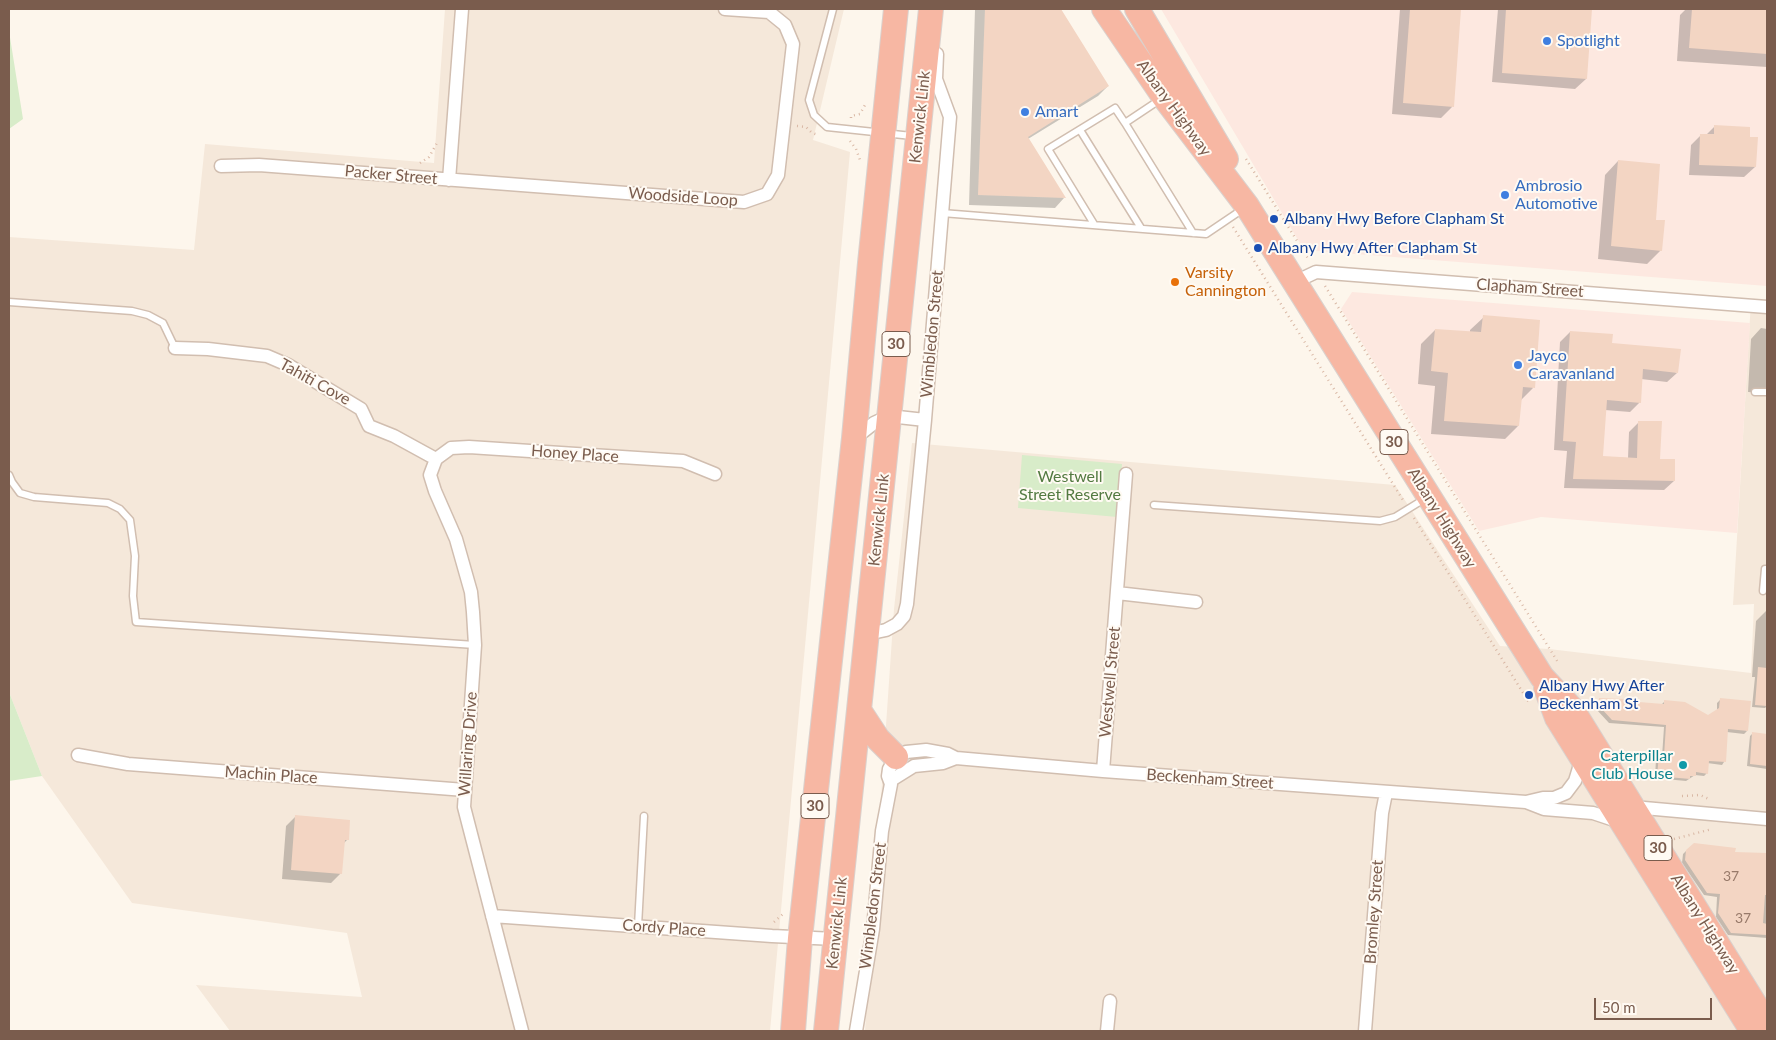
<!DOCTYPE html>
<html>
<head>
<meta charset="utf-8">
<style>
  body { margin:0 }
  #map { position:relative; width:1776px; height:1040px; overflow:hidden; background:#fdf6ec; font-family:Lato,sans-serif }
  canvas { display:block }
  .frame { position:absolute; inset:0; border:10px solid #7a5c4d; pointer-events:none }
  .scale { position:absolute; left:1594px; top:998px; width:118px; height:22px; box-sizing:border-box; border:2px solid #7a5c4d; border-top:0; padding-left:6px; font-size:15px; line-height:18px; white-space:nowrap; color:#7a5c4d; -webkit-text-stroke:4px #fffaf3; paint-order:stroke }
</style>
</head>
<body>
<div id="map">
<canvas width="1776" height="1040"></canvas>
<div class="frame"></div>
<div class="scale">50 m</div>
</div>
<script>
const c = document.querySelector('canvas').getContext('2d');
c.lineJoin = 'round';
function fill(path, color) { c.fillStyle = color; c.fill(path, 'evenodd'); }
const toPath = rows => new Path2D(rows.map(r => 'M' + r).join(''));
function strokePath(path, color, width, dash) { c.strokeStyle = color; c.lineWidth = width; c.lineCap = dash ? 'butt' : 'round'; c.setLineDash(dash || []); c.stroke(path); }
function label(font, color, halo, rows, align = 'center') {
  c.font = font + ' Lato,sans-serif'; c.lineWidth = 4; c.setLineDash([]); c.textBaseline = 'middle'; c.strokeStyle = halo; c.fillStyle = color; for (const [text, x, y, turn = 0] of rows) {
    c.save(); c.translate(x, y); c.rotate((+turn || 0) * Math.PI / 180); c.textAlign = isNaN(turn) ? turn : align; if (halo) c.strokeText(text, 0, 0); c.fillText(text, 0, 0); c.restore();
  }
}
fill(toPath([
  [445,9,844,9,813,140,850,152,770,1031,230,1031,196,985,362,997,347,933,132,903,42,776,9,692,9,237,194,250,205,144,434,163],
  [1751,301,1767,303,1767,1031,865,1031,894,609,912,443,1395,485,1500,646,1549,649,1751,673,1754,604,1733,605]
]), '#f5e8da');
fill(toPath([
  [1161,9,1767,9,1767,286,1304,250],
  [1352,292,1750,323,1737,533,1541,517,1479,531,1341,309]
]), '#fde8e0');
fill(toPath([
  [9,31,23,119,9,129],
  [1022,455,1122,464,1117,517,1018,508],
  [9,692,42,776,9,781]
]), '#d8ecc9');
fill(toPath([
  [975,9,1060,9,1108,86,1098,96,1028,139,1064,198,1055,208,969,205],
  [1400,9,1460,9,1452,107,1441,118,1392,114],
  [1498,9,1591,9,1586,79,1575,89,1492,82],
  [1686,9,1767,9,1767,67,1677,61,1680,15],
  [1715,126,1748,138,1755,167,1744,177,1689,175,1691,145,1701,135,1706,135],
  [1618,161,1654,221,1661,250,1647,264,1598,259,1605,175],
  [1484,317,1533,388,1520,401,1518,426,1505,439,1431,434,1435,386,1418,384,1421,344,1435,330,1470,333,1470,330],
  [1761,328,1767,329,1767,393,1748,392,1751,339],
  [1570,332,1611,344,1677,373,1667,382,1641,379,1640,402,1630,412,1605,410,1602,457,1628,458,1629,432,1639,422,1659,460,1674,481,1664,490,1564,488,1567,451,1554,450,1560,342],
  [1766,611,1767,706,1765,708,1752,707,1755,677,1752,677,1756,621],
  [1600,699,1661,705,1664,702,1708,717,1717,711,1717,703,1720,700,1747,731,1744,734,1727,732,1724,762,1722,765,1707,763,1707,773,1704,776,1695,775,1686,781,1655,778,1656,759,1662,757,1664,727,1609,723,1597,710,1597,702],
  [1753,733,1767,735,1767,769,1747,766,1750,736],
  [296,816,347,840,343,844,341,873,331,883,282,879,286,826],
  [1686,851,1767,854,1767,938,1728,935,1716,917,1717,897,1704,895,1682,863,1683,854]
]), '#0003');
fill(toPath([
  [985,9,1061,9,1109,86,1028,137,1066,198,978,195],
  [1410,9,1461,9,1454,107,1403,103],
  [1506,9,1592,9,1587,79,1502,73],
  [1692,9,1767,9,1767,54,1689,48],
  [1714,125,1750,127,1750,137,1758,137,1756,167,1699,165,1700,134,1714,134],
  [1618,160,1660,164,1656,220,1665,220,1662,251,1611,246],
  [1483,315,1540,320,1535,388,1523,387,1519,426,1444,421,1448,373,1431,371,1435,329,1481,332],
  [1570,331,1613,334,1612,343,1681,349,1678,373,1643,369,1641,403,1607,400,1603,456,1637,458,1638,421,1662,421,1660,459,1675,459,1675,481,1573,479,1576,442,1563,441],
  [1758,667,1767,668,1767,706,1755,705],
  [1599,698,1624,699,1626,701,1664,704,1664,700,1685,702,1708,715,1719,708,1720,698,1751,701,1748,731,1728,729,1726,762,1709,761,1708,774,1696,772,1696,776,1690,776,1690,779,1657,776,1659,755,1664,756,1666,725,1612,720,1599,706],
  [1752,732,1767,734,1767,766,1750,764],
  [295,815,350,820,349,840,345,840,342,874,291,870],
  [1694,843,1736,848,1735,852,1767,853,1767,895,1765,895,1763,923,1767,924,1767,935,1731,933,1718,913,1720,894,1707,893,1685,860,1686,850]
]), '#f3d5c3');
const lane = toPath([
  [833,9,809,100,814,115,827,127,912,136],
  [1161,99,1125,123,1193,233],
  [1080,130,1141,228],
  [942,213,1206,234,1243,209],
  [1094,224,1048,149,1115,108,1125,123],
  [9,302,132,311,148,315,163,323,175,348],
  [1755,392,1767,392],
  [9,475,12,482,20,493,34,497,108,503,120,509,130,520,135,556,133,596,136,622,475,645],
  [1154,505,1380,521,1395,517,1426,498],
  [1763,591,1765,569,1767,569],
  [638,926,644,816]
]);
const street = toPath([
  [221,166,259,165,744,202,767,194,778,175,793,44,785,25,769,12,725,9],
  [449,180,462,9],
  [1295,282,1316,272,1767,307],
  [175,348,208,349,267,356,288,365,361,409,369,426,394,436,436,459],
  [855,438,874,423,889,416,925,420],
  [436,459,430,475,435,491,456,539,471,592,473,612,475,645,464,807,522,1031],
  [436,459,451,448,469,447,683,461,715,474],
  [1117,593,1196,602],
  [867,634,886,630,897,624,904,616,907,604,925,420,950,117,936,79,937,54],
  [78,755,128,764,465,790],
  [1103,771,1126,474],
  [890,781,914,766,943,763,956,758],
  [1526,802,1543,798,1554,798,1566,793,1575,781,1582,758],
  [1633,807,1767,819],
  [492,916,772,936,835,939],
  [856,1031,873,929,882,831,891,784,888,776,889,769,896,757,906,752,926,750,948,754,956,758,1103,771,1526,802,1544,809,1593,813,1617,821],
  [1107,1031,1110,1001],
  [1365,1031,1382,813,1386,793]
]);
const highway = toPath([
  [1104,9,1164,97,1247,206,1542,677,1572,709,1767,1024],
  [1137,9,1226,159],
  [1546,688,1557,718,1752,1031],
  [859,710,878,739,896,757],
  [793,1031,800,938,854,438,870,263,896,9],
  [826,1031,931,9]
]);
strokePath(lane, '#d1beb0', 9);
strokePath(street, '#d1beb0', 15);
strokePath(highway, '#dad1cd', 26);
strokePath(toPath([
  [851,118,851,116,860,114,865,105],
  [797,126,806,127,812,133,819,135],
  [850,141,856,149,860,160],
  [1246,159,1309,260],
  [420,163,429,157,437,143],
  [1233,227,1403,500],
  [1325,286,1559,664],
  [1414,518,1530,704],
  [1682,796,1700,795,1709,799],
  [1674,839,1712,829],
  [774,922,783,914]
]), '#d9b8a5', 2.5, [1, 4]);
strokePath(lane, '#fff', 6);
strokePath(street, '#fff', 12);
strokePath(highway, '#f7b7a3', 24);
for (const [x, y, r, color] of [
  [1547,41,5,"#3f7fe0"],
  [1025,112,5,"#3f7fe0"],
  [1505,195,5,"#3f7fe0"],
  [1274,219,5,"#1a4fb4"],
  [1258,248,5,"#1a4fb4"],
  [1175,282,5,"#e8710a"],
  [1518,365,5,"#3f7fe0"],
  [1529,695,5,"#1a4fb4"],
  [1683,765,5,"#0f9aa8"]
]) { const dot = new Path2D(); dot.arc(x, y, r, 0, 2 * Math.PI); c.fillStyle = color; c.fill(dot); strokePath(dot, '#fffaf3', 2); }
label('14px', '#987a6a', null, [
  ["37",1731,876],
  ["37",1743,918]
]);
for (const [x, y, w] of [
  [896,344,28],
  [1394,442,28],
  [815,806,28],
  [1658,848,28]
]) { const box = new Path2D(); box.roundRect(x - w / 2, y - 12.5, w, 25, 4); c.fillStyle = '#fffaf3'; c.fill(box); strokePath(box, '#7a5c4d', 1); }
label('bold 15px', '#7a5c4d', null, [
  ["30",896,344],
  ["30",1394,442],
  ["30",815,806],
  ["30",1658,848]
]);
label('16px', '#366cbe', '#fffaf3', [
  ["Spotlight",1557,41],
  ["Amart",1035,112],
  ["Ambrosio",1515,186],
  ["Automotive",1515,204],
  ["Jayco",1528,356],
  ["Caravanland",1528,374]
], 'left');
label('16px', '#7a5c4d', '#fffaf3', [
  ["Albany Highway",1174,108,54],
  ["Kenwick Link",920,117,-84],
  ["Packer Street",391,175,5],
  ["Woodside Loop",683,197,4],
  ["Clapham Street",1530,288,4],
  ["Wimbledon Street",932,334,-85],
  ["Tahiti Cove",315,382,29],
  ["Honey Place",575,454,4],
  ["Albany Highway",1442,518,58],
  ["Kenwick Link",879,520,-84],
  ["Westwell Street",1110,682,-85],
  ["Willaring Drive",468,744,-86],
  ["Machin Place",271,775,4],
  ["Beckenham Street",1210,779,4],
  ["Wimbledon Street",873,906,-83],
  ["Bromley Street",1374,912,-86],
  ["Kenwick Link",837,923,-84],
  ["Albany Highway",1705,924,58],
  ["Cordy Place",664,928,4]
]);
label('16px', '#164399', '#fffaf3', [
  ["Albany Hwy Before Clapham St",1284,219],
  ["Albany Hwy After Clapham St",1268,248],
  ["Albany Hwy After",1539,686],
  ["Beckenham St",1539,704]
], 'left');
label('16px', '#c56008', '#fffaf3', [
  ["Varsity",1185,273],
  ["Cannington",1185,291]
], 'left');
label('16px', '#537a41', '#fffaf3', [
  ["Westwell",1070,477],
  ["Street Reserve",1070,495]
]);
label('16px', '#0d838f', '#fffaf3', [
  ["Caterpillar",1673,756],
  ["Club House",1673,774]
], 'right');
</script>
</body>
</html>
